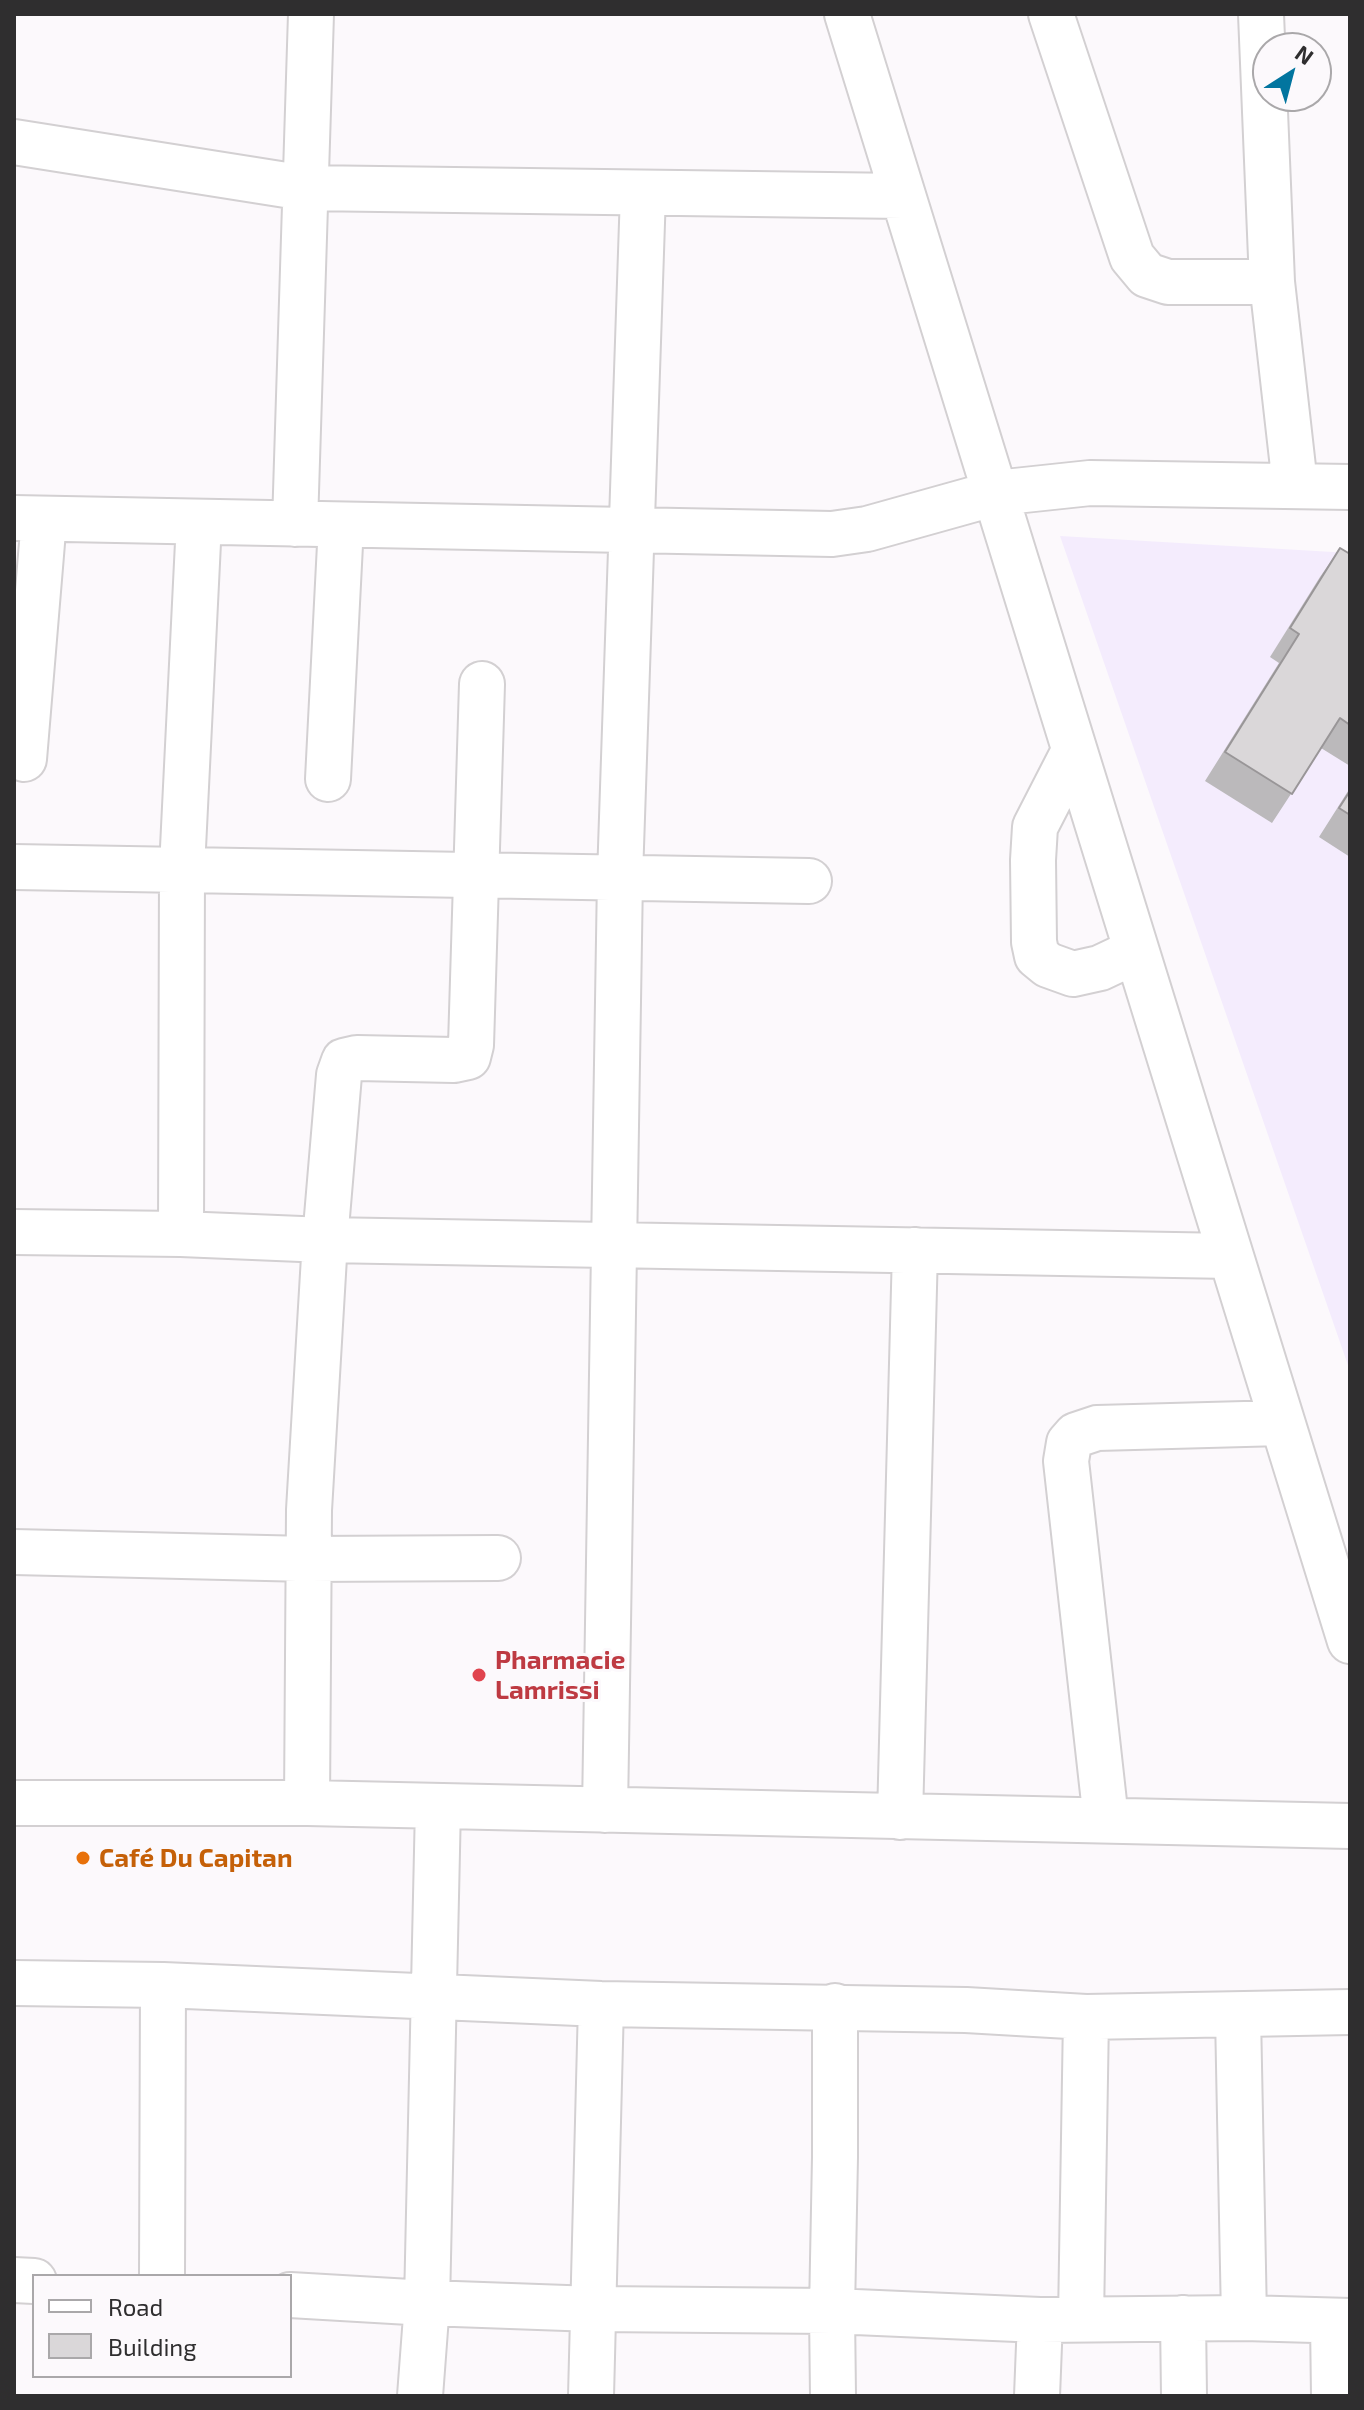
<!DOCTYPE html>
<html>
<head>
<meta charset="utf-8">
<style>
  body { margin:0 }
  #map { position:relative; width:1364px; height:2410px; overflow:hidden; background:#fcf9fc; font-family:"Exo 2",sans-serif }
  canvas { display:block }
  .frame { position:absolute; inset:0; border:16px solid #2f2e2f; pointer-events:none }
  .legend { position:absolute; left:32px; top:2274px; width:260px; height:104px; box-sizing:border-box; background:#fcf9fc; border:2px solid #aaa8aa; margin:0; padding:10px 14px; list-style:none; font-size:24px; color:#2f2e2f }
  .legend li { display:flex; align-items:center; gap:16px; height:40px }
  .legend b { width:40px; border:2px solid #aaa8aa }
  .north { position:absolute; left:1252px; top:32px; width:80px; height:80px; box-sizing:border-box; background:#fcf9fc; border:2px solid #aaa8aa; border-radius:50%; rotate:36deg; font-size:22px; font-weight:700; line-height:32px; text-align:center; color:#2f2e2f }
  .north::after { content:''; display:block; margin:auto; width:28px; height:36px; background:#02759f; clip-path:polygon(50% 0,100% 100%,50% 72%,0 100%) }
</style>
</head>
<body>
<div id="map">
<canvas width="1364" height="2410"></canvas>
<div class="frame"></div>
<ul class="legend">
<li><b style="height:10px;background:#fff"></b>Road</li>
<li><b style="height:22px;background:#dad7d9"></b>Building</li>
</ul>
<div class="north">N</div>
</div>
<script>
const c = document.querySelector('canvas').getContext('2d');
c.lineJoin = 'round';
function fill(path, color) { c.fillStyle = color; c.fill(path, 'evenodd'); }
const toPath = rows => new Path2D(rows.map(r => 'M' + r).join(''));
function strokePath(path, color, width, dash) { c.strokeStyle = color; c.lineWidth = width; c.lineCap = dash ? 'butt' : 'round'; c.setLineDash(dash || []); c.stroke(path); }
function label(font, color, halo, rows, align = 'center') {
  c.font = font + ' "Exo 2",sans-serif'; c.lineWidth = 6; c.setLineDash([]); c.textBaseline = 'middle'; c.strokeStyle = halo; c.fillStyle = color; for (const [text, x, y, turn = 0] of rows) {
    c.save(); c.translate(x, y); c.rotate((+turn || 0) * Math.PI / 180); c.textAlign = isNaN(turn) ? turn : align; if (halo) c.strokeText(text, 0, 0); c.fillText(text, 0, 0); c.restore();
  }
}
fill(toPath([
  [1060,536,1350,553,1350,1371]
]), '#f4ecfd');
const minor = toPath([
  [847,14,1350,1641],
  [1051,14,1132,257,1147,275,1168,282,1272,282],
  [1261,14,1272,282,1295,485],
  [14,142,305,188,903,196],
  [14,518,832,534,867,529,996,493,1090,483,1350,487],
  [295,524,311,14],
  [1074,751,1035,827,1033,860,1034,942,1037,956,1048,965,1073,974,1100,968,1136,951],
  [24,759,44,519],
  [328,779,341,525],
  [14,867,809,881],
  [14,1232,181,1234,325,1240,1231,1256],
  [181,1234,182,868,199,522],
  [14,1552,308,1559,498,1558],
  [14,1803,307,1803,1350,1826],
  [307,1803,309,1510,325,1240,339,1075,344,1061,357,1058,454,1060,468,1057,471,1045,482,684],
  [605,1810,620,877,643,193],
  [900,1817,915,1250],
  [1106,1820,1066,1461,1069,1443,1076,1435,1097,1428,1282,1423],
  [14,1983,163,1985,601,2004,966,2010,1086,2017,1350,2012],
  [1238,2015,1244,2318],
  [162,2276,163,1985],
  [14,2280,34,2281],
  [290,2295,427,2303,594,2309,832,2311,1040,2320,1244,2318,1350,2321],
  [1183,2318,1184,2396],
  [1081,2319,1086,2017],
  [1333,2321,1334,2396],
  [420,2396,427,2303,438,1806],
  [591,2396,601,2004],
  [833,2396,832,2311,835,2157,835,2006],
  [1037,2396,1040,2320]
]);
strokePath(minor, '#d3d0d2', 48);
strokePath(minor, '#fff', 44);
fill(toPath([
  [1340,548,1350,554,1350,766,1321,748,1272,823,1205,781,1279,663,1270,657,1320,577],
  [1350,788,1350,857,1319,837]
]), '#bbb9bb');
const building = toPath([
  [1340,548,1350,554,1350,725,1340,718,1292,794,1225,752,1299,634,1290,628,1340,548],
  [1350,791,1350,815,1339,808,1350,791]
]);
fill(building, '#dad7d9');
strokePath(building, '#999698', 2);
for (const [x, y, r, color] of [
  [479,1675,8,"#e0444e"],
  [83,1858,8,"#e8710a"]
]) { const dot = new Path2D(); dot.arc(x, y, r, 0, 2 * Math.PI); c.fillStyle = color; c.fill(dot); strokePath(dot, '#fcf9fc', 3); }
label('bold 26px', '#be3a42', '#fcf9fc', [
  ["Pharmacie",495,1660],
  ["Lamrissi",495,1690]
], 'left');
label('bold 26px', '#c56008', '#fcf9fc', [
  ["Café Du Capitan",99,1858]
], 'left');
</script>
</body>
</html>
